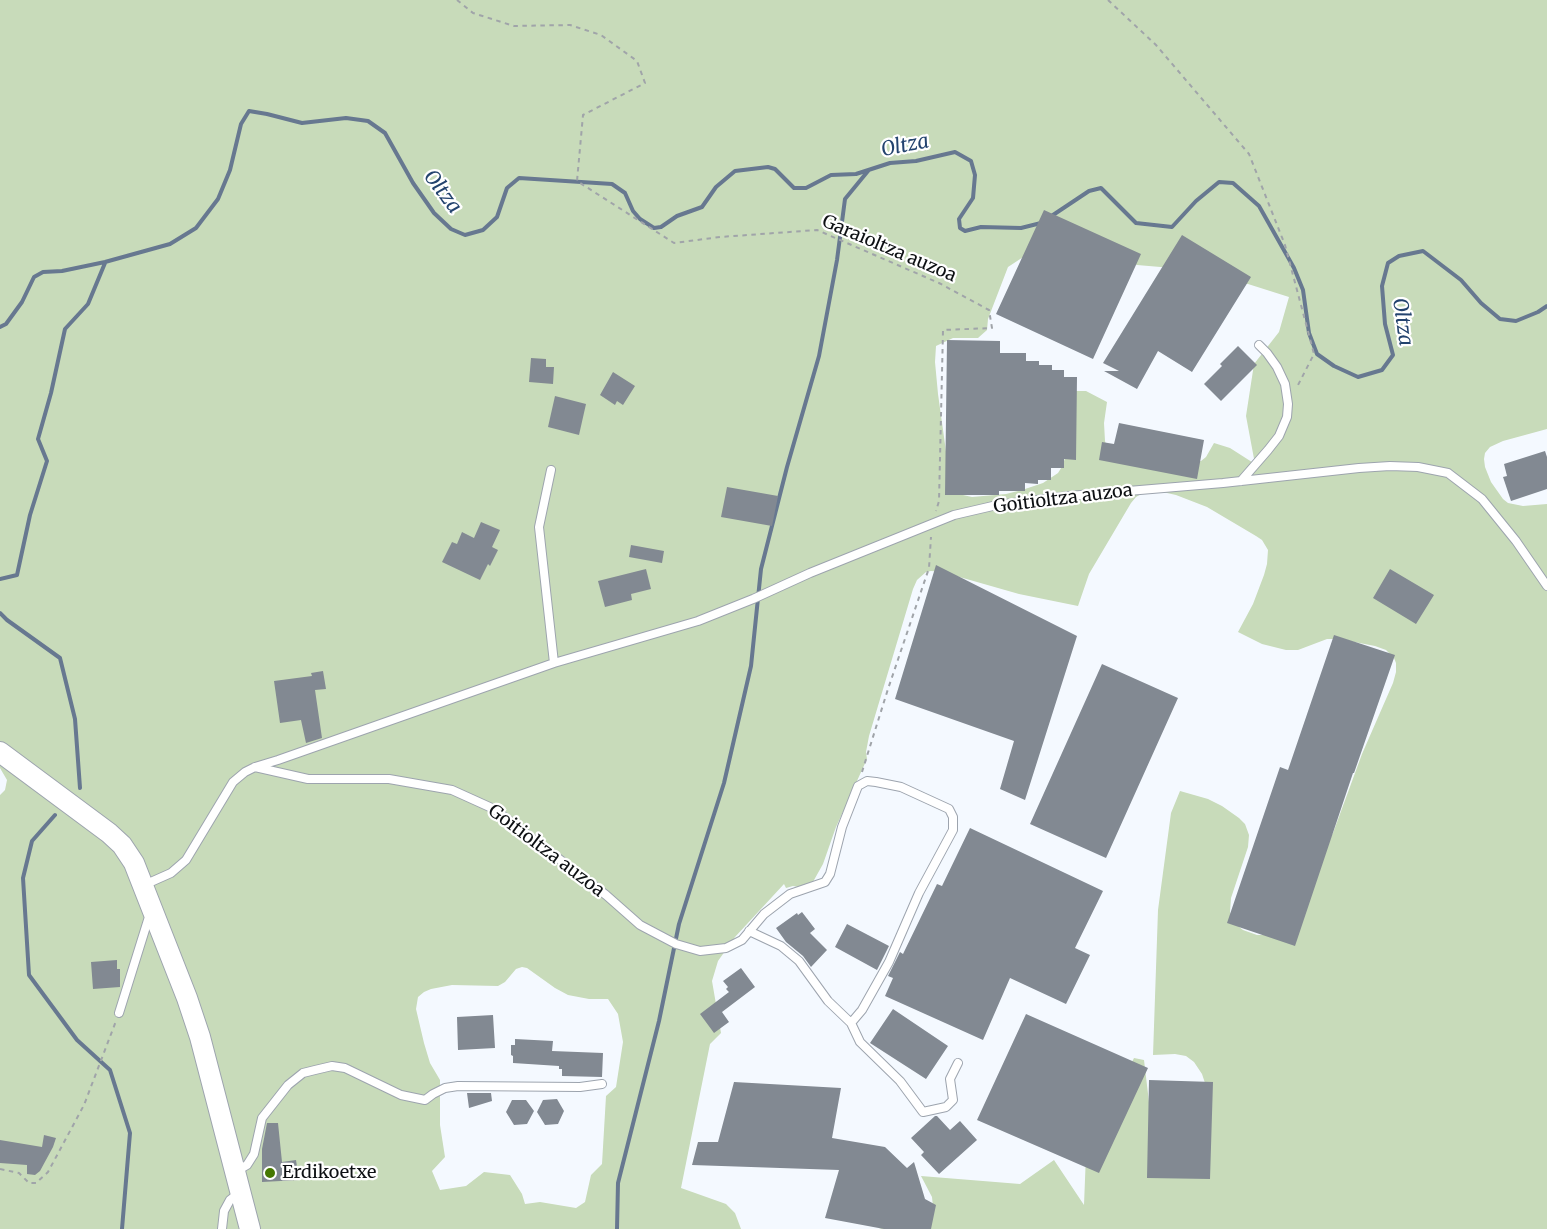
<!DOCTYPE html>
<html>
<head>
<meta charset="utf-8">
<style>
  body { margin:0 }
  canvas { display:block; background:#f4f9ff }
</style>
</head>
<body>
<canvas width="1547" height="1229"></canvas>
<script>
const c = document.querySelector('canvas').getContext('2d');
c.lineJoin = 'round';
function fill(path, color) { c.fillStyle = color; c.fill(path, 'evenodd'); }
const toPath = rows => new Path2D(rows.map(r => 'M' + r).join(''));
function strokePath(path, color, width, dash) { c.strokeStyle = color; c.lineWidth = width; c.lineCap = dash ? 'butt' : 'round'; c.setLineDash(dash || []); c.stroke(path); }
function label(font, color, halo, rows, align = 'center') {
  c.font = font + ' Merriweather,serif'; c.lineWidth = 4.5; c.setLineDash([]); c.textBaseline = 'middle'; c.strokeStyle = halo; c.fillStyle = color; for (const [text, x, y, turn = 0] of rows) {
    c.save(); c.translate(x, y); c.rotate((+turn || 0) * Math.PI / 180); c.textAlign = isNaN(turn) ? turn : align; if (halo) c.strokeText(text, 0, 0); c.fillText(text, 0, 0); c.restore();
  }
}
fill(toPath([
  [0,0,1547,0,1547,429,1503,441,1490,447,1485,453,1484,459,1485,467,1491,482,1503,499,1508,503,1523,506,1547,504,1547,1229,879,1229,933,1207,932,1197,921,1176,1020,1184,1054,1160,1084,1205,1086,1154,1134,1058,1144,1060,1156,1161,1205,1083,1202,1074,1194,1062,1186,1056,1175,1054,1153,1055,1158,910,1171,813,1180,791,1208,799,1222,806,1239,818,1245,824,1249,835,1248,847,1231,898,1230,912,1233,922,1243,930,1257,935,1270,935,1310,875,1333,833,1362,754,1393,683,1396,672,1396,663,1394,658,1386,650,1375,646,1339,639,1327,639,1298,650,1286,650,1262,644,1238,632,1253,604,1264,575,1267,564,1268,550,1262,540,1256,536,1207,507,1176,495,1158,491,1143,493,1136,497,1131,503,1089,574,1078,606,1019,594,942,572,931,571,926,572,917,580,913,589,869,736,866,752,867,759,836,827,823,864,809,889,793,886,786,888,784,884,735,937,718,961,712,981,721,1033,710,1044,681,1188,726,1204,735,1213,741,1229,0,1229,0,795,5,790,7,780,0,768],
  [1043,244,1106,254,1137,265,1196,270,1227,285,1248,284,1289,297,1279,332,1254,364,1246,416,1255,464,1230,448,1214,443,1206,457,1201,461,1191,463,1108,451,1105,441,1104,423,1107,402,1086,391,1072,391,1069,443,1063,465,1058,473,1043,483,1022,490,1006,494,972,497,963,495,958,493,949,473,938,394,935,362,936,346,953,338,978,338,987,330,988,319,1008,267],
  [522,967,527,968,555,988,568,995,589,999,608,999,618,1014,623,1042,616,1087,606,1096,602,1164,591,1175,585,1202,576,1208,540,1202,525,1204,522,1194,510,1175,484,1172,466,1186,440,1190,432,1171,445,1157,440,1125,440,1080,430,1063,424,1043,416,1009,418,997,424,992,431,989,452,985,498,986,505,982,516,969]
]), '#c8dbba');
strokePath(toPath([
  [1050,217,1089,191,1101,188,1136,223,1172,227,1196,201,1219,182,1233,183,1259,206,1294,268,1303,290,1309,333,1317,354,1334,366,1358,377,1382,370,1393,355,1385,324,1382,286,1388,263,1399,256,1423,251,1461,280,1481,303,1500,319,1516,321,1538,312,1547,306],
  [0,327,6,324,22,302,34,277,43,272,62,271,105,262,170,244,196,228,218,199,230,170,241,124,249,111,267,114,302,123,346,118,368,121,385,133,413,183,434,213,451,229,465,235,483,230,497,217,507,188,519,178,612,184,625,193,633,211,640,219,654,228,661,227,677,216,702,207,716,187,735,171,768,167,775,169,794,188,806,188,831,175,856,174,890,163,916,161,955,152,971,161,975,175,973,198,959,219,960,228,965,231,981,227,1021,228,1041,223],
  [0,579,17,575,30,515,47,461,38,439,51,393,65,329,88,304,105,263],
  [0,613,7,620,60,658,75,719,80,788],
  [55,815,32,841,23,878,29,975,77,1040,110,1070,130,1133,122,1229],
  [617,1229,618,1183,659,1021,679,924,724,783,751,666,761,569,787,467,819,356,837,260,845,199,868,171]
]), '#677890', 4);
fill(toPath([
  [1044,210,1141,254,1093,359,996,314],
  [1182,235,1251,277,1192,372,1158,351,1137,389,1104,371,1119,371,1103,363],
  [947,340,1000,341,1000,353,1026,353,1026,361,1039,361,1039,365,1052,365,1052,370,1064,370,1064,377,1077,377,1076,460,1064,459,1064,468,1051,468,1051,480,1038,480,1038,484,1025,483,1025,491,999,491,999,495,945,495],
  [1238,346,1257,365,1221,401,1204,384,1222,366,1220,364],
  [531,358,546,359,546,367,554,367,553,384,529,382],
  [613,372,635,386,623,405,617,401,615,405,600,395],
  [555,396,586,404,579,435,548,427],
  [1119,423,1204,440,1197,479,1099,460,1102,442,1114,444],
  [1545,451,1547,457,1547,489,1511,501,1503,477,1507,476,1504,464],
  [727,487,778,496,772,526,721,517],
  [481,522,500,530,492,547,498,550,490,566,488,564,480,580,442,562,452,542,457,544,462,532,474,538],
  [631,545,664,551,662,563,629,557],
  [936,565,1077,636,1025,800,1000,789,1014,741,895,699],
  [646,569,651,589,631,594,632,600,605,607,598,581],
  [1390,569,1434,595,1416,624,1373,598],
  [1334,635,1395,655,1354,773,1353,773,1295,946,1227,923,1280,767,1288,770],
  [1102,664,1178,698,1106,858,1030,824],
  [323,671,326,689,315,690,322,738,306,743,301,720,280,723,274,681,312,676,311,673],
  [970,828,1103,891,1075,948,1090,955,1066,1004,1010,978,983,1040,885,996,893,978,888,976,900,952,903,954,937,884,942,886],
  [802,912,815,929,810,933,827,950,811,967,803,956,786,942,776,928,797,913,798,915],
  [847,924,889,946,877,970,835,947],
  [117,960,117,969,120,969,120,987,93,989,91,962],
  [741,968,755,987,722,1012,729,1022,714,1033,700,1014,729,992,726,989,728,987,723,981],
  [893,1009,948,1046,926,1079,870,1043],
  [1026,1014,1148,1068,1099,1173,977,1120],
  [493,1015,495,1048,458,1050,457,1017],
  [515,1039,553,1041,552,1051,603,1053,602,1077,562,1076,562,1069,559,1069,559,1066,513,1063,513,1056,511,1055,511,1045,515,1045],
  [1149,1080,1213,1082,1210,1179,1147,1178],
  [734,1082,841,1088,832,1138,885,1147,907,1168,914,1162,925,1199,936,1205,931,1229,884,1229,825,1218,839,1170,692,1165,698,1142,718,1142],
  [467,1093,491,1093,492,1101,469,1108],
  [557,1099,564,1111,558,1124,545,1125,537,1112,543,1100],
  [512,1100,526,1100,534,1111,527,1124,514,1125,506,1112],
  [935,1116,937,1116,950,1130,960,1121,977,1140,939,1174,921,1155,924,1152,911,1138],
  [267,1123,278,1123,282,1162,296,1160,299,1180,262,1182,262,1149],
  [44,1135,56,1138,53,1147,40,1171,35,1175,27,1174,27,1165,0,1163,0,1140,42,1147]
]), '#828992');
const service = toPath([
  [551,470,539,527,554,663],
  [1241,481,1268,450,1279,436,1287,417,1288,404,1285,384,1277,367,1267,353,1259,345],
  [255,767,308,779,389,779,452,790,494,809,606,895,640,925,676,944,700,951,726,948,742,940,764,914,790,894,825,882,830,874,842,827,858,786,867,781,876,782,901,787,949,809,953,817,953,830,919,893,889,962,862,1010,851,1023,828,1001,799,961,781,946,749,931],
  [144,885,171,873,186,860,233,782,245,772,255,767,278,760,554,663,698,621,753,599,810,573,954,515,997,505,1069,496,1223,483,1359,468,1390,466,1418,467,1448,473,1482,499,1516,541,1547,586],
  [119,1013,148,920,152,915],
  [851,1023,860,1042,900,1081,923,1112,946,1107,953,1100,950,1079,958,1063],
  [235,1172,247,1165,254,1154,262,1118,288,1085,303,1073,315,1070,332,1066,345,1068,401,1095,425,1100,433,1094,445,1088,458,1086,580,1087,602,1084],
  [222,1229,224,1211,230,1200,239,1193]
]);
const tertiary = toPath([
  [0,752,109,833,122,845,134,863,187,998,200,1037,250,1229]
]);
strokePath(service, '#9da4ae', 10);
strokePath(tertiary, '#9da4ae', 22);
strokePath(toPath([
  [457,0,473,13,514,26,570,25,601,35,637,61,645,83,583,115,577,181,674,243,720,237,817,230,939,283,989,310,992,328,943,330,939,501,936,511],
  [1108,0,1156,45,1249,154,1285,245,1314,354,1297,387],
  [862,772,888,689,929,568,931,537],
  [0,1169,19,1173,29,1183,36,1183,48,1172,84,1105,116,1021]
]), '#a0a4a9', 2, [4.5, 4.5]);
strokePath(service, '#fff', 8);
strokePath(tertiary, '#fff', 20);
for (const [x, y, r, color] of [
  [270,1173,6,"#457700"]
]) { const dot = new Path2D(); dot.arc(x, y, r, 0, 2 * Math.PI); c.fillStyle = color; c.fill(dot); strokePath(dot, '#fff', 2); }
label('18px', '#0d1013', '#fff', [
  ["Garaioltza auzoa",889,249,23],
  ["Goitioltza auzoa",1063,499,-7],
  ["Goitioltza auzoa",546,851,37]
]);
label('18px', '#0d1013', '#fff', [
  ["Erdikoetxe",282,1173]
], 'left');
label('italic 20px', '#23436e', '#fff', [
  ["Oltza",905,146,-11],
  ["Oltza",442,192,53],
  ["Oltza",1402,322,82]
]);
</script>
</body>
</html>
